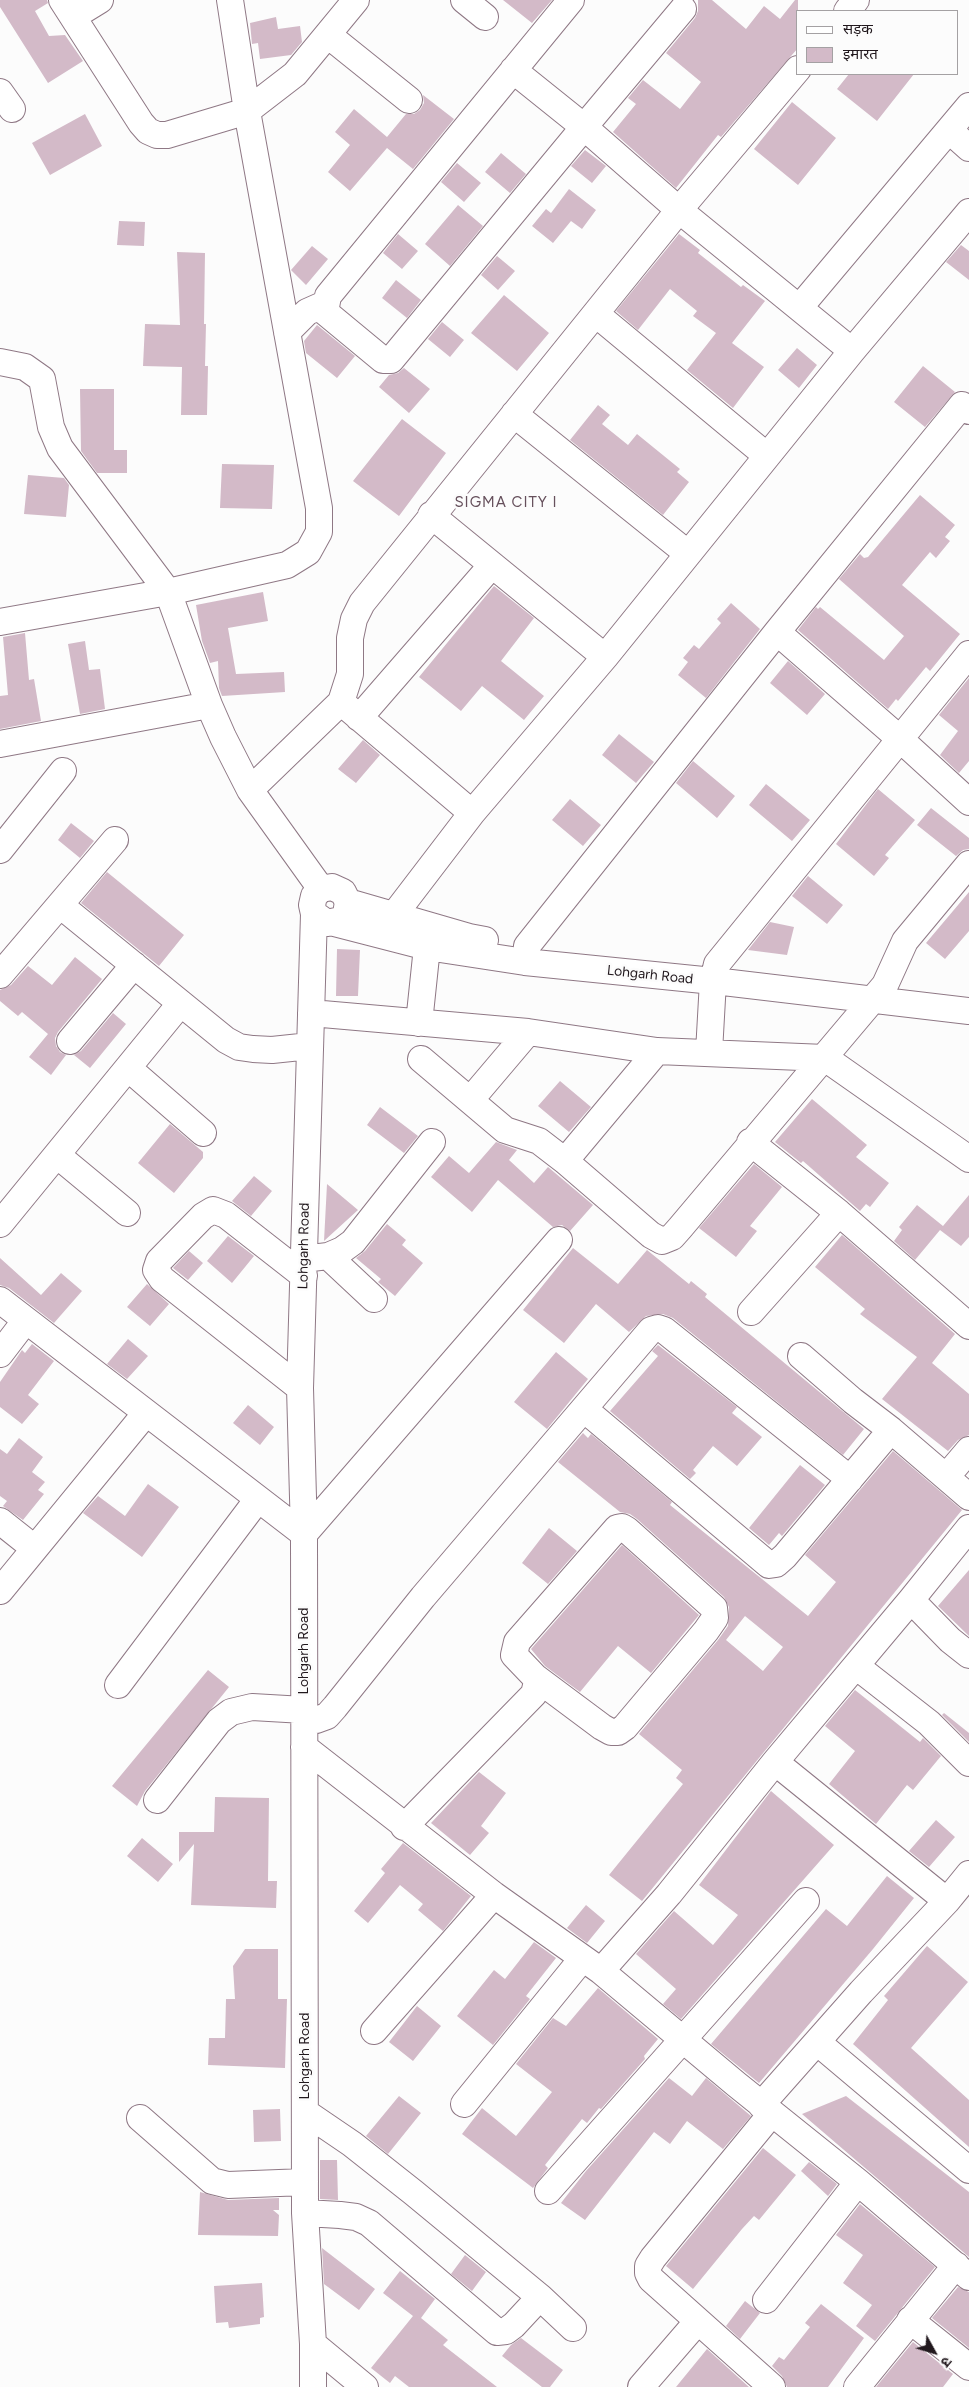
<!DOCTYPE html>
<html>
<head>
<meta charset="utf-8">
<style>
  body { margin:0 }
  #map { position:relative; width:969px; height:2387px; overflow:hidden; background:#fcfcfc; font-family:Figtree,"Noto Sans Devanagari",sans-serif }
  canvas { display:block }
  .legend { position:absolute; left:796px; top:10px; width:162px; height:65px; box-sizing:border-box; background:#fcfcfc; border:1px solid #a4a1a3; margin:0; padding:6px 9px; list-style:none; font-size:15px; color:#21181d }
  .legend li { display:flex; align-items:center; gap:10px; height:25px }
  .legend b { width:25px; border:1px solid #a4a1a3 }
  .north { position:absolute; left:909px; top:2327px; width:50px; height:50px; -webkit-text-stroke:4px #fcfcfc; paint-order:stroke; rotate:129deg; font-size:14px; font-weight:700; line-height:20px; text-align:center; color:#21181d }
  .north::after { content:''; display:block; margin:auto; width:18px; height:22px; background:#21181d; clip-path:polygon(50% 0,100% 100%,50% 72%,0 100%) }
</style>
</head>
<body>
<div id="map">
<canvas width="969" height="2387"></canvas>
<ul class="legend">
<li><b style="height:6px;background:#fff"></b>सड़क</li>
<li><b style="height:14px;background:#d3bac8"></b>इमारत</li>
</ul>
<div class="north">उ</div>
</div>
<script>
const c = document.querySelector('canvas').getContext('2d');
c.lineJoin = 'round';
function fill(path, color) { c.fillStyle = color; c.fill(path, 'evenodd'); }
const toPath = rows => new Path2D(rows.map(r => 'M' + r).join(''));
function strokePath(path, color, width, dash) { c.strokeStyle = color; c.lineWidth = width; c.lineCap = dash ? 'butt' : 'round'; c.setLineDash(dash || []); c.stroke(path); }
function label(font, color, halo, rows, align = 'center') {
  c.font = font + ' Figtree,sans-serif'; c.lineWidth = 5; c.setLineDash([]); c.textBaseline = 'middle'; c.strokeStyle = halo; c.fillStyle = color; for (const [text, x, y, turn = 0] of rows) {
    c.save(); c.translate(x, y); c.rotate((+turn || 0) * Math.PI / 180); c.textAlign = isNaN(turn) ? turn : align; if (halo) c.strokeText(text, 0, 0); c.fillText(text, 0, 0); c.restore();
  }
}
fill(toPath([
  [0,0,47,0,48,3,35,11,49,36,65,35,83,61,48,83,0,7],
  [503,0,552,0,532,23],
  [698,0,712,0,746,29,764,6,780,19,795,0,798,0,798,48,721,137,718,135,676,188,613,132,636,104,628,98,643,80,680,109,701,82,666,53,695,18,698,11],
  [276,17,278,29,300,26,302,42,291,55,260,59,258,43,252,44,250,23],
  [849,74,914,74,877,121,837,89],
  [423,95,454,119,413,169,387,148,350,191,328,172,350,145,335,132,354,109,387,137,406,114,414,114,420,110,424,103],
  [792,102,836,138,798,185,754,149],
  [85,114,102,146,50,175,32,143],
  [585,150,606,166,592,183,571,166],
  [501,153,526,174,510,193,485,172],
  [457,163,481,183,464,202,441,182],
  [569,189,596,210,582,229,571,221,553,243,532,226,546,209,551,213],
  [458,205,483,226,450,266,425,244],
  [119,221,145,222,144,246,117,245],
  [398,234,418,251,402,269,383,253],
  [679,234,700,250,698,253,741,287,743,285,765,301,732,343,764,367,733,408,687,370,716,333,693,316,697,311,670,289,638,330,616,311],
  [961,245,969,251,969,280,946,262],
  [312,246,328,259,306,285,291,270],
  [177,252,205,253,204,324,206,324,205,366,208,366,207,415,181,415,182,367,143,366,145,324,180,325],
  [497,256,515,271,498,290,481,275],
  [396,280,421,300,407,318,382,298],
  [504,295,549,333,517,371,471,333],
  [442,322,464,340,450,357,428,339],
  [317,325,355,356,337,378,306,353,304,341],
  [797,348,817,365,799,388,778,370],
  [923,366,955,392,925,427,894,402],
  [404,368,430,389,409,413,379,387,389,375,398,373],
  [80,389,114,389,114,450,127,450,127,473,97,473,81,451],
  [598,405,610,415,602,424,628,445,637,434,680,469,677,472,689,482,663,515,570,440],
  [402,419,446,453,399,516,353,481],
  [222,464,274,465,272,509,220,508],
  [28,475,64,478,69,485,66,517,24,514],
  [920,495,955,525,945,537,950,541,936,558,930,552,902,585,960,634,930,671,926,667,898,701,896,699,888,709,798,630,816,607,818,609,820,607,884,660,904,636,839,579,860,554,864,558,868,557],
  [494,586,534,618,501,661,544,696,524,720,482,686,461,711,419,677],
  [263,592,268,621,228,628,236,674,284,672,285,692,222,696,219,688,218,661,210,663,202,641,196,605],
  [731,603,760,629,706,698,678,675,688,662,683,658,694,645,699,649,721,623,717,619],
  [25,633,29,680,34,679,41,721,0,729,0,696,8,695,3,637],
  [85,641,89,670,100,669,105,709,80,714,68,644],
  [788,661,825,694,807,715,770,683],
  [969,678,969,761,959,773,940,755,958,731,939,715],
  [619,734,654,762,636,783,602,755],
  [363,740,380,755,356,783,338,769],
  [693,761,735,796,717,818,676,783],
  [766,784,810,820,792,841,749,805],
  [878,789,915,820,885,855,889,858,874,876,836,844],
  [570,799,601,825,583,846,552,820],
  [931,808,969,838,969,849,963,850,956,856,917,825],
  [71,823,94,841,80,858,58,840],
  [107,872,184,935,159,966,81,903],
  [808,876,843,905,827,924,792,896],
  [969,892,969,931,945,959,926,943],
  [770,922,794,927,787,955,748,950],
  [337,949,360,950,358,996,336,996],
  [75,957,102,979,58,1032,55,1038,56,1046,60,1052,66,1055,51,1075,29,1057,48,1034,22,1012,18,1016,0,1001,0,990,11,985,28,966,52,985],
  [113,1013,126,1024,90,1068,74,1055,81,1051],
  [560,1081,591,1107,569,1132,538,1106],
  [812,1099,867,1145,856,1157,889,1183,870,1207,866,1204,860,1211,803,1161,801,1163,775,1142],
  [380,1107,418,1136,404,1153,367,1125],
  [170,1124,203,1152,203,1158,174,1193,138,1163],
  [496,1142,517,1150,509,1160,534,1183,548,1167,593,1205,570,1231,562,1225,553,1227,498,1180,472,1212,431,1177,449,1156,469,1173],
  [754,1164,782,1187,750,1226,757,1231,736,1257,699,1228],
  [254,1176,272,1191,251,1216,232,1201],
  [327,1184,358,1210,324,1241],
  [969,1195,969,1237,961,1246,940,1230,915,1260,894,1241,902,1230,899,1227,917,1205,943,1226],
  [387,1224,406,1240,402,1245,423,1263,395,1296,378,1282,381,1279,356,1258,365,1251],
  [842,1235,955,1334,932,1363,969,1394,969,1435,958,1440,948,1451,882,1399,917,1357,860,1314,865,1309,815,1267],
  [228,1236,254,1256,232,1283,207,1261],
  [573,1248,618,1284,647,1250,689,1284,691,1281,707,1294,705,1297,864,1429,843,1455,673,1318,663,1314,646,1316,629,1332,596,1304,564,1343,523,1310],
  [189,1251,203,1263,188,1280,173,1268],
  [0,1258,41,1295,61,1273,82,1291,54,1323,9,1288,0,1285],
  [147,1284,169,1304,150,1326,127,1307],
  [128,1339,148,1356,127,1379,107,1364],
  [32,1344,54,1361,28,1395,39,1404,22,1424,0,1407,0,1382,22,1350,25,1353],
  [658,1345,737,1407,732,1413,762,1437,737,1466,713,1446,693,1470,696,1473,690,1479,610,1411,658,1356,652,1351],
  [556,1352,588,1379,547,1429,514,1402],
  [248,1405,274,1427,260,1445,233,1423],
  [583,1433,588,1438,591,1434,672,1502,670,1505,808,1616,836,1582,805,1555,893,1451,962,1510,642,1901,609,1875,683,1784,676,1778,682,1770,639,1734,718,1640,728,1626,729,1607,724,1597,637,1519,630,1514,620,1512,558,1462],
  [745,1616,783,1647,763,1671,726,1640],
  [19,1438,43,1457,32,1472,45,1482,38,1490,44,1494,23,1520,3,1506,7,1501,0,1496,0,1449,7,1454],
  [800,1465,825,1485,782,1536,779,1533,769,1545,749,1528],
  [148,1484,179,1507,142,1557,83,1513,98,1496,125,1516],
  [549,1528,577,1551,548,1584,522,1563],
  [622,1545,699,1615,651,1673,618,1646,580,1692,545,1666,531,1649],
  [969,1570,969,1636,938,1606],
  [208,1670,229,1687,145,1791,137,1806,112,1786],
  [855,1690,920,1742,923,1738,941,1756,913,1790,907,1785,876,1824,829,1784,855,1751,825,1726],
  [944,1713,969,1733,969,1742,942,1715],
  [479,1772,506,1793,481,1826,489,1833,470,1855,431,1823],
  [771,1791,834,1845,681,2019,663,2004,676,1989,636,1954,674,1911,713,1945,738,1915,699,1885],
  [215,1797,269,1798,268,1881,277,1881,276,1908,191,1905,194,1844,179,1862,179,1832,214,1832],
  [936,1820,955,1837,929,1867,909,1851],
  [142,1838,173,1864,158,1882,127,1856],
  [403,1843,471,1896,443,1931,418,1910,423,1904,400,1885,368,1923,354,1911,385,1873,381,1869],
  [887,1876,914,1898,873,1949,759,2083,711,2044,826,1909,847,1926],
  [586,1905,605,1921,587,1943,567,1928],
  [534,1942,556,1958,526,1996,530,1999,493,2045,457,2016,494,1970,505,1979],
  [927,1946,968,1982,911,2048,969,2100,969,2147,853,2044,888,2000,884,1996],
  [245,1949,278,1949,278,1999,287,1999,285,2068,208,2065,209,2038,225,2038,226,1999,235,1999,233,1966],
  [598,1988,658,2039,644,2056,645,2059,601,2109,599,2108,587,2123,582,2119,545,2165,548,2168,533,2188,462,2134,482,2108,516,2136,552,2092,516,2064,553,2018,566,2026],
  [417,2006,441,2026,413,2061,389,2042],
  [669,2078,692,2096,706,2078,751,2116,723,2149,687,2121,670,2144,654,2132,585,2220,561,2203,586,2171],
  [399,2096,421,2113,388,2154,366,2136],
  [846,2096,969,2192,969,2257,802,2114],
  [280,2109,281,2141,254,2142,253,2110],
  [763,2148,796,2175,759,2220,754,2216,742,2229,693,2289,666,2266],
  [320,2160,337,2160,338,2200,320,2199],
  [809,2162,837,2184,828,2196,801,2171],
  [200,2192,228,2200,279,2198,279,2210,273,2210,279,2215,278,2236,198,2235],
  [860,2204,935,2267,875,2341,856,2326,872,2305,843,2283,863,2255,836,2235],
  [322,2248,375,2289,359,2310,324,2284],
  [465,2255,486,2272,472,2291,451,2274],
  [400,2271,435,2299,421,2318,448,2340,443,2345,497,2387,409,2387,395,2376,390,2383,371,2368,413,2316,383,2293],
  [262,2283,264,2317,260,2318,260,2324,229,2328,228,2322,216,2323,214,2286],
  [958,2287,969,2292,969,2348,932,2318],
  [745,2301,760,2313,740,2339,726,2326],
  [821,2304,864,2338,828,2387,787,2387,782,2376,772,2366,779,2357,784,2360,810,2327,805,2323],
  [521,2338,563,2370,550,2387,542,2387,502,2356,511,2345],
  [913,2342,953,2374,943,2387,876,2387],
  [707,2349,749,2387,676,2387]
]), '#d3bac8');
const minor = toPath([
  [62,0,141,123,148,131,157,135,167,135,247,111,295,74,356,0],
  [464,0,485,17],
  [571,0,328,296,325,312,383,360,391,360,584,127,679,210,852,351],
  [847,11,856,0],
  [74,16,100,0],
  [328,35,409,100],
  [513,70,584,127,683,9],
  [0,92,12,109],
  [950,131,969,148],
  [800,307,969,106],
  [596,314,767,456],
  [287,332,307,312,325,304],
  [0,362,25,367,42,379,51,427,60,448,168,592,209,705,223,737,250,790,321,889],
  [514,414,687,553],
  [431,515,605,657],
  [0,622,168,592,287,565,308,552,319,532,319,508,247,111,230,0],
  [777,632,900,739,969,654],
  [341,702,472,813,605,657,852,351,969,212],
  [359,718,492,565],
  [0,744,209,705],
  [250,790,341,702,350,674,350,638,354,619,362,603,679,210,798,69],
  [0,850,63,771],
  [348,902,469,937,485,940],
  [60,905,226,1040,239,1047,253,1049,272,1050,310,1046],
  [334,923,427,947,525,962,723,982,969,1011],
  [388,929,394,915,472,813],
  [525,962,527,946,777,632,962,405,969,411],
  [0,975,115,840],
  [311,1013,528,1032,657,1051,825,1058,969,1159],
  [419,1023,427,947],
  [70,1041,134,965],
  [709,1052,713,981,717,964,900,739,969,802],
  [421,1059,505,1130,539,1141,565,1161,651,1235,662,1241,672,1237,680,1228,885,985,905,941,969,864],
  [128,1068,203,1133],
  [478,1091,528,1032],
  [750,1142,839,1213,969,1326],
  [57,1155,127,1213],
  [565,1161,657,1051],
  [0,1224,180,1004],
  [328,1256,374,1299],
  [303,1259,328,1256,342,1250,353,1242,432,1142],
  [0,1300,304,1534,559,1240],
  [751,1312,839,1213],
  [0,1354,26,1320],
  [801,1356,853,1401,891,1430],
  [300,1388,162,1279,156,1270,159,1261,203,1216,213,1210,226,1215,304,1276],
  [584,1409,769,1565,776,1564,785,1556,891,1430,969,1497],
  [947,1476,969,1450],
  [0,1521,34,1548],
  [0,1591,146,1413],
  [911,1600,950,1640,969,1655],
  [856,1666,929,1723,969,1763],
  [118,1685,258,1499],
  [304,1720,316,1720,327,1716,335,1707,423,1597,651,1330,658,1328,664,1330,850,1479],
  [304,1747,494,1895,601,1971,669,1894,775,1762,911,1600,969,1528],
  [775,1762,947,1901],
  [157,1800,219,1721,231,1712,252,1707,304,1710],
  [404,1827,534,1694,537,1682,535,1677,514,1655,517,1642,617,1528,622,1527,627,1530,714,1608,715,1618,706,1631,625,1727,618,1732,611,1732,602,1727,535,1677],
  [601,1971,736,2084,858,2182,969,2277],
  [374,2031,494,1895],
  [817,2042,969,2170],
  [464,2104,582,1959],
  [761,2105,861,1992,947,1901,969,1874],
  [305,2112,352,2144,414,2193,540,2297,573,2328],
  [772,2113,653,2258,648,2266,648,2273,651,2279,772,2387],
  [140,2118,212,2181,228,2185,305,2182],
  [548,2191,806,1901],
  [305,2213,340,2215,356,2217,369,2223,497,2332,506,2331,514,2325,540,2297],
  [766,2300,858,2182],
  [910,2320,969,2367],
  [313,2344,365,2387],
  [313,2387,313,2344,305,2213,304,1534,300,1388,314,914,312,905,314,896,321,889,332,887,343,892,348,902,346,914,341,920,327,923,314,914],
  [641,2387,698,2321],
  [857,2387,956,2265]
]);
strokePath(minor, '#8f7885', 28);
strokePath(minor, '#fff', 26);
label('14px', '#21181d', '#fcfcfc', [
  ["Lohgarh Road",650,975,6],
  ["Lohgarh Road",304,1246,-89],
  ["Lohgarh Road",304,1651,-90],
  ["Lohgarh Road",305,2056,-90]
]);
c.letterSpacing = '1px';
label('15px', '#66505c', '#fcfcfc', [
  ["SIGMA CITY I",506,503]
]);
c.letterSpacing = '0px';
</script>
</body>
</html>
